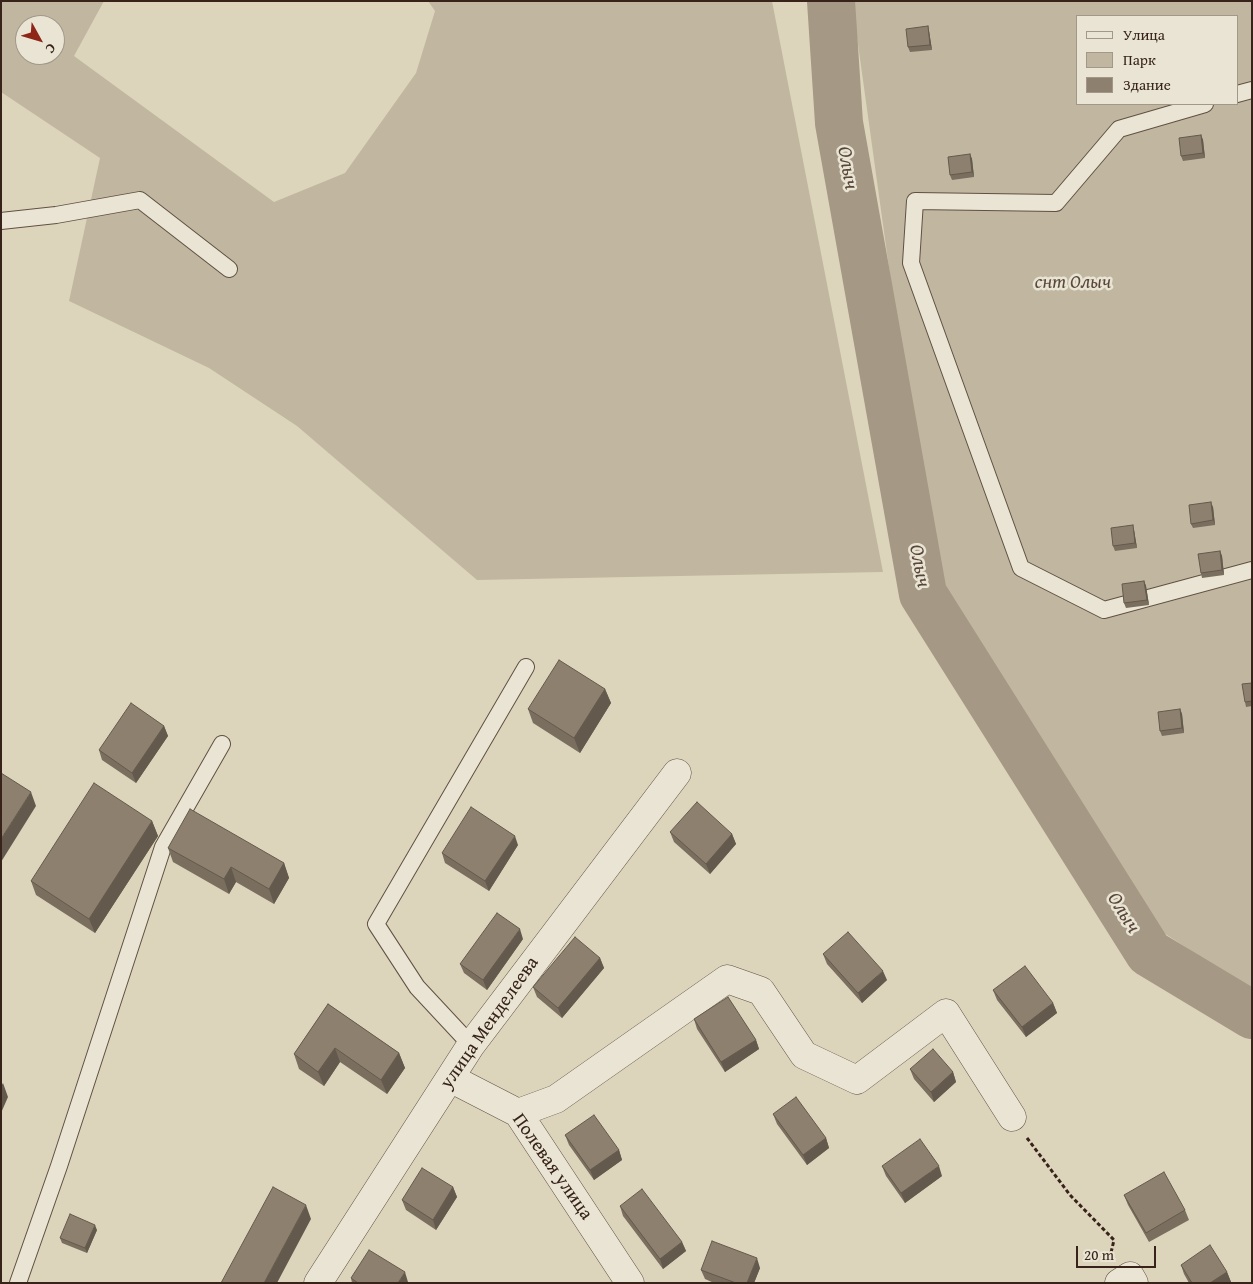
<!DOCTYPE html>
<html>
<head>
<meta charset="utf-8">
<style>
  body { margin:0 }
  #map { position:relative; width:1253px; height:1284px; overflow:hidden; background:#ddd5bb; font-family:"Gentium Book Plus",serif }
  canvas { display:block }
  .frame { position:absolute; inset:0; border:2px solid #38231a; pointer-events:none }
  .legend { position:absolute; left:1076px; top:15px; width:162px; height:90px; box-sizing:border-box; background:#e9e4d3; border:1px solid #a29789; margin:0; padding:6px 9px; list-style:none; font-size:15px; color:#38231a }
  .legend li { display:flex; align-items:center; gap:10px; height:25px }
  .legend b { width:25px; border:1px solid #a29789 }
  .north { position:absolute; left:15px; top:15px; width:50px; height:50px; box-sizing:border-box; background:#e9e4d3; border:1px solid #a29789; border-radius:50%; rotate:129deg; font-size:14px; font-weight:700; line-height:20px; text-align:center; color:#38231a }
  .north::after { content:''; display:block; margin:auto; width:18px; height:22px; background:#8f2418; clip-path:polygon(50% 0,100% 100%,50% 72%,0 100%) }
  .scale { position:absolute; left:1076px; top:1246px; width:80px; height:22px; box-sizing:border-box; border:2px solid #38231a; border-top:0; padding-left:6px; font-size:15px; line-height:18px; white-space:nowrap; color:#38231a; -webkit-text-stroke:4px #e9e4d3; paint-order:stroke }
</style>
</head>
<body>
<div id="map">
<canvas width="1253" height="1284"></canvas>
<div class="frame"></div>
<ul class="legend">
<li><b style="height:6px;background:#e9e4d3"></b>Улица</li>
<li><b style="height:14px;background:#c1b7a0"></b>Парк</li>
<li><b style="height:14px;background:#8e806e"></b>Здание</li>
</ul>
<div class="north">С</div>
<div class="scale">20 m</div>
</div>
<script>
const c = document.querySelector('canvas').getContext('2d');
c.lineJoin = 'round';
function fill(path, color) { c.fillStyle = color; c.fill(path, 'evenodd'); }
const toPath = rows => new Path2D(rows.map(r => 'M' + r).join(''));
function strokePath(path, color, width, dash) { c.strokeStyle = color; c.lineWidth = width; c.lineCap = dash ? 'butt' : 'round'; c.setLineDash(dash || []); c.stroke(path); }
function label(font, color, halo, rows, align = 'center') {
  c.font = font + ' "Gentium Book Plus",serif'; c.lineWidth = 5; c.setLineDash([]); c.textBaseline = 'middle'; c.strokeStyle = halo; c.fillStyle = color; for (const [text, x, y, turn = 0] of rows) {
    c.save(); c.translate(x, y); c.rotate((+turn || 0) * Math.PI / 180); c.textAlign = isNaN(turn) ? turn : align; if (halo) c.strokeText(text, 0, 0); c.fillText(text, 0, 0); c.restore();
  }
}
fill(toPath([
  [1,1,104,1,74,56,274,202,345,173,416,73,435,11,428,1,772,1,883,572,477,580,297,426,209,368,69,301,100,158,1,92],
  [25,25,55,25,55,55,25,55],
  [852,1,1252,1,1252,991,1132,912,1014,698,931,571],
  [1077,16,1237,16,1237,104,1077,104]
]), '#c1b7a0');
strokePath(toPath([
  [831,1,839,123,923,594,1149,953,1252,1015]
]), '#a59884', 48);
const service = toPath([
  [1237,94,1252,90],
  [1205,104,1119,129,1056,203,915,201,911,263,1021,568,1104,610,1252,570],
  [1,221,56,215,140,200,229,269],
  [471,1045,417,987,376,924,526,667],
  [18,1283,59,1166,163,847,222,744]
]);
const minor = toPath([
  [450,1078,518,1113,630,1283],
  [518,1113,556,1099,727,979,761,991,804,1055,857,1080,946,1013,1012,1117],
  [318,1283,471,1045,677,773],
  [1119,1283,1130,1276,1134,1283]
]);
strokePath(service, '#615042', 18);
strokePath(minor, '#615042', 29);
strokePath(toPath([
  [1027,1138,1070,1195,1114,1240,1110,1257]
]), '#38231a', 3, [4, 2.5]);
strokePath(service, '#e9e4d3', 16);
strokePath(minor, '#e9e4d3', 28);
fill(toPath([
  [928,26,929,31,932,50,910,52,908,47],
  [1201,135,1203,140,1205,158,1183,161,1181,156],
  [970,154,972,159,974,177,952,180,950,175],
  [1213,507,1215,525,1193,528,1191,524],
  [1134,530,1137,548,1115,551,1113,546],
  [1220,551,1222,556,1224,575,1202,578,1201,573],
  [1144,581,1146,586,1149,605,1126,608,1124,603],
  [1252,683,1252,706,1246,707,1245,702],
  [605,689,611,703,580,753,533,723,528,709],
  [1180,709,1182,714,1184,733,1162,736,1160,731],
  [164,726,168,736,136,783,102,760,99,750],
  [152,821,158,836,95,933,36,895,31,881],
  [670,832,732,834,736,844,710,874,674,842],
  [518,845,489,891,445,863,442,853],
  [168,848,284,863,289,878,274,904,236,882,229,894,173,862],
  [523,939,487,990,464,973,460,964],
  [823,954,887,980,862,1003,827,964],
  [600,958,604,968,562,1018,537,997,533,987],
  [993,990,1053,1003,1057,1013,1026,1037,997,1000],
  [328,1004,399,1053,405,1068,387,1094,340,1062,324,1086,299,1069,294,1054],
  [694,1019,756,1040,759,1049,725,1072,697,1029],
  [910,1069,953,1072,956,1082,934,1102,914,1079],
  [773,1114,826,1138,829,1148,807,1165,777,1124],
  [565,1135,619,1150,622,1160,594,1180,569,1145],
  [882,1166,942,1176,905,1203,886,1176],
  [453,1187,457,1197,436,1230,406,1210,402,1200],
  [1124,1195,1185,1210,1189,1220,1149,1242,1128,1205],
  [620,1206,682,1242,686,1251,663,1269,623,1216],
  [97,1230,87,1253,62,1243,60,1238],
  [1181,1265,1227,1272,1231,1282,1229,1283,1189,1283,1184,1274],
  [760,1268,754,1283,714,1283,705,1279,701,1270],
  [351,1278,408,1282,352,1283]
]), '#7a6e5f');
fill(toPath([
  [928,26,929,31,932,50,930,45],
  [1201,135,1203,140,1205,158,1203,153],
  [970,154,972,159,974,177,972,172],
  [1211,502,1213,507,1215,525,1213,520],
  [1133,525,1134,530,1137,548,1135,543],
  [1220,551,1222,556,1224,575,1222,570],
  [1144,581,1146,586,1149,605,1147,600],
  [605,689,611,703,580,753,574,738],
  [1180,709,1182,714,1184,733,1182,728],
  [164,726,168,736,136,783,132,773],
  [31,792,36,806,1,862,1,839],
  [152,821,158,836,95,933,89,919],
  [732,834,736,844,710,874,706,864],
  [515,836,518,845,489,891,485,881],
  [284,863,289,878,274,904,269,889],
  [231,867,236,882,229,894,224,879],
  [520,929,523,939,487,990,483,980],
  [600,958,604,968,562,1018,558,1008],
  [883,971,887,980,862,1003,858,993],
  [1053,1003,1057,1013,1026,1037,1022,1027],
  [756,1040,759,1049,725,1072,721,1062],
  [335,1048,340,1062,324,1086,318,1072],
  [399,1053,405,1068,387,1094,381,1080],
  [953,1072,956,1082,934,1102,931,1092],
  [3,1083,8,1097,1,1113,1,1086],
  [826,1138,829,1148,807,1165,803,1155],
  [619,1150,622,1160,594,1180,590,1170],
  [939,1166,942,1176,905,1203,901,1193],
  [453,1187,457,1197,436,1230,433,1220],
  [306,1205,311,1219,277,1283,264,1283],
  [95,1225,97,1230,87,1253,85,1248],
  [682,1242,686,1251,663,1269,660,1259],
  [757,1258,760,1268,754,1283,747,1283],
  [405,1272,408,1282,398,1283],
  [1227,1272,1231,1282,1229,1283,1210,1283]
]), '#635a4d');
const building = toPath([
  [928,26,930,45,908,47,906,29,928,26],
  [1201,135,1203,153,1181,156,1179,138,1201,135],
  [970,154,972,172,950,175,948,157,970,154],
  [1211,502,1213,520,1191,524,1189,505,1211,502],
  [1133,525,1135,543,1113,546,1111,528,1133,525],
  [1220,551,1222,570,1201,573,1198,554,1220,551],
  [1144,581,1147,600,1124,603,1122,584,1144,581],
  [559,660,605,689,574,738,528,709,559,660],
  [1252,683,1252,701,1245,702,1242,684,1252,683],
  [131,703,164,726,132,773,99,750,131,703],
  [1180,709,1182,728,1160,731,1158,712,1180,709],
  [1,773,31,792,1,839,1,773],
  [94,783,152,821,89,919,31,881,94,783],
  [697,802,732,834,706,864,670,832,697,802],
  [471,807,515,836,485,881,442,853,471,807],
  [190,809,284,863,269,889,231,867,224,879,168,848,190,809],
  [497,913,520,929,483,980,460,964,497,913],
  [848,932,883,971,858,993,823,954,848,932],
  [575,937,600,958,558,1008,533,987,575,937],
  [1025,966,1053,1003,1022,1027,993,990,1025,966],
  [728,997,756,1040,721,1062,694,1019,728,997],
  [328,1004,399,1053,381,1080,335,1048,318,1072,294,1054,328,1004],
  [933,1049,953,1072,931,1092,910,1069,933,1049],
  [796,1097,826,1138,803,1155,773,1114,796,1097],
  [594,1115,619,1150,590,1170,565,1135,594,1115],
  [920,1139,939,1166,901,1193,882,1166,920,1139],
  [422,1168,453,1187,433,1220,402,1200,422,1168],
  [1164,1172,1185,1210,1146,1233,1124,1195,1164,1172],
  [273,1187,306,1205,264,1283,221,1283,273,1187],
  [642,1189,682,1242,660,1259,620,1206,642,1189],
  [70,1214,95,1225,85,1248,60,1238,70,1214],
  [712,1241,757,1258,747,1283,736,1283,701,1270,712,1241],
  [1210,1245,1227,1272,1210,1283,1192,1283,1181,1265,1210,1245],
  [369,1250,405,1272,398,1283,358,1283,351,1278,369,1250]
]);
fill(building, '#8e806e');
strokePath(building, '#635a4d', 1);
label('italic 19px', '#5a483c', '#e9e4d3', [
  ["снт Олыч",1073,283]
]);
label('19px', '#38231a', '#e9e4d3', [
  ["улица Менделеева",490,1023,-55],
  ["Полевая улица",552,1167,55]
]);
label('italic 20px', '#59463a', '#e9e4d3', [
  ["Олыч",847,168,80],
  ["Олыч",919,566,79],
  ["Олыч",1123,913,58]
]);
</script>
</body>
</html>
